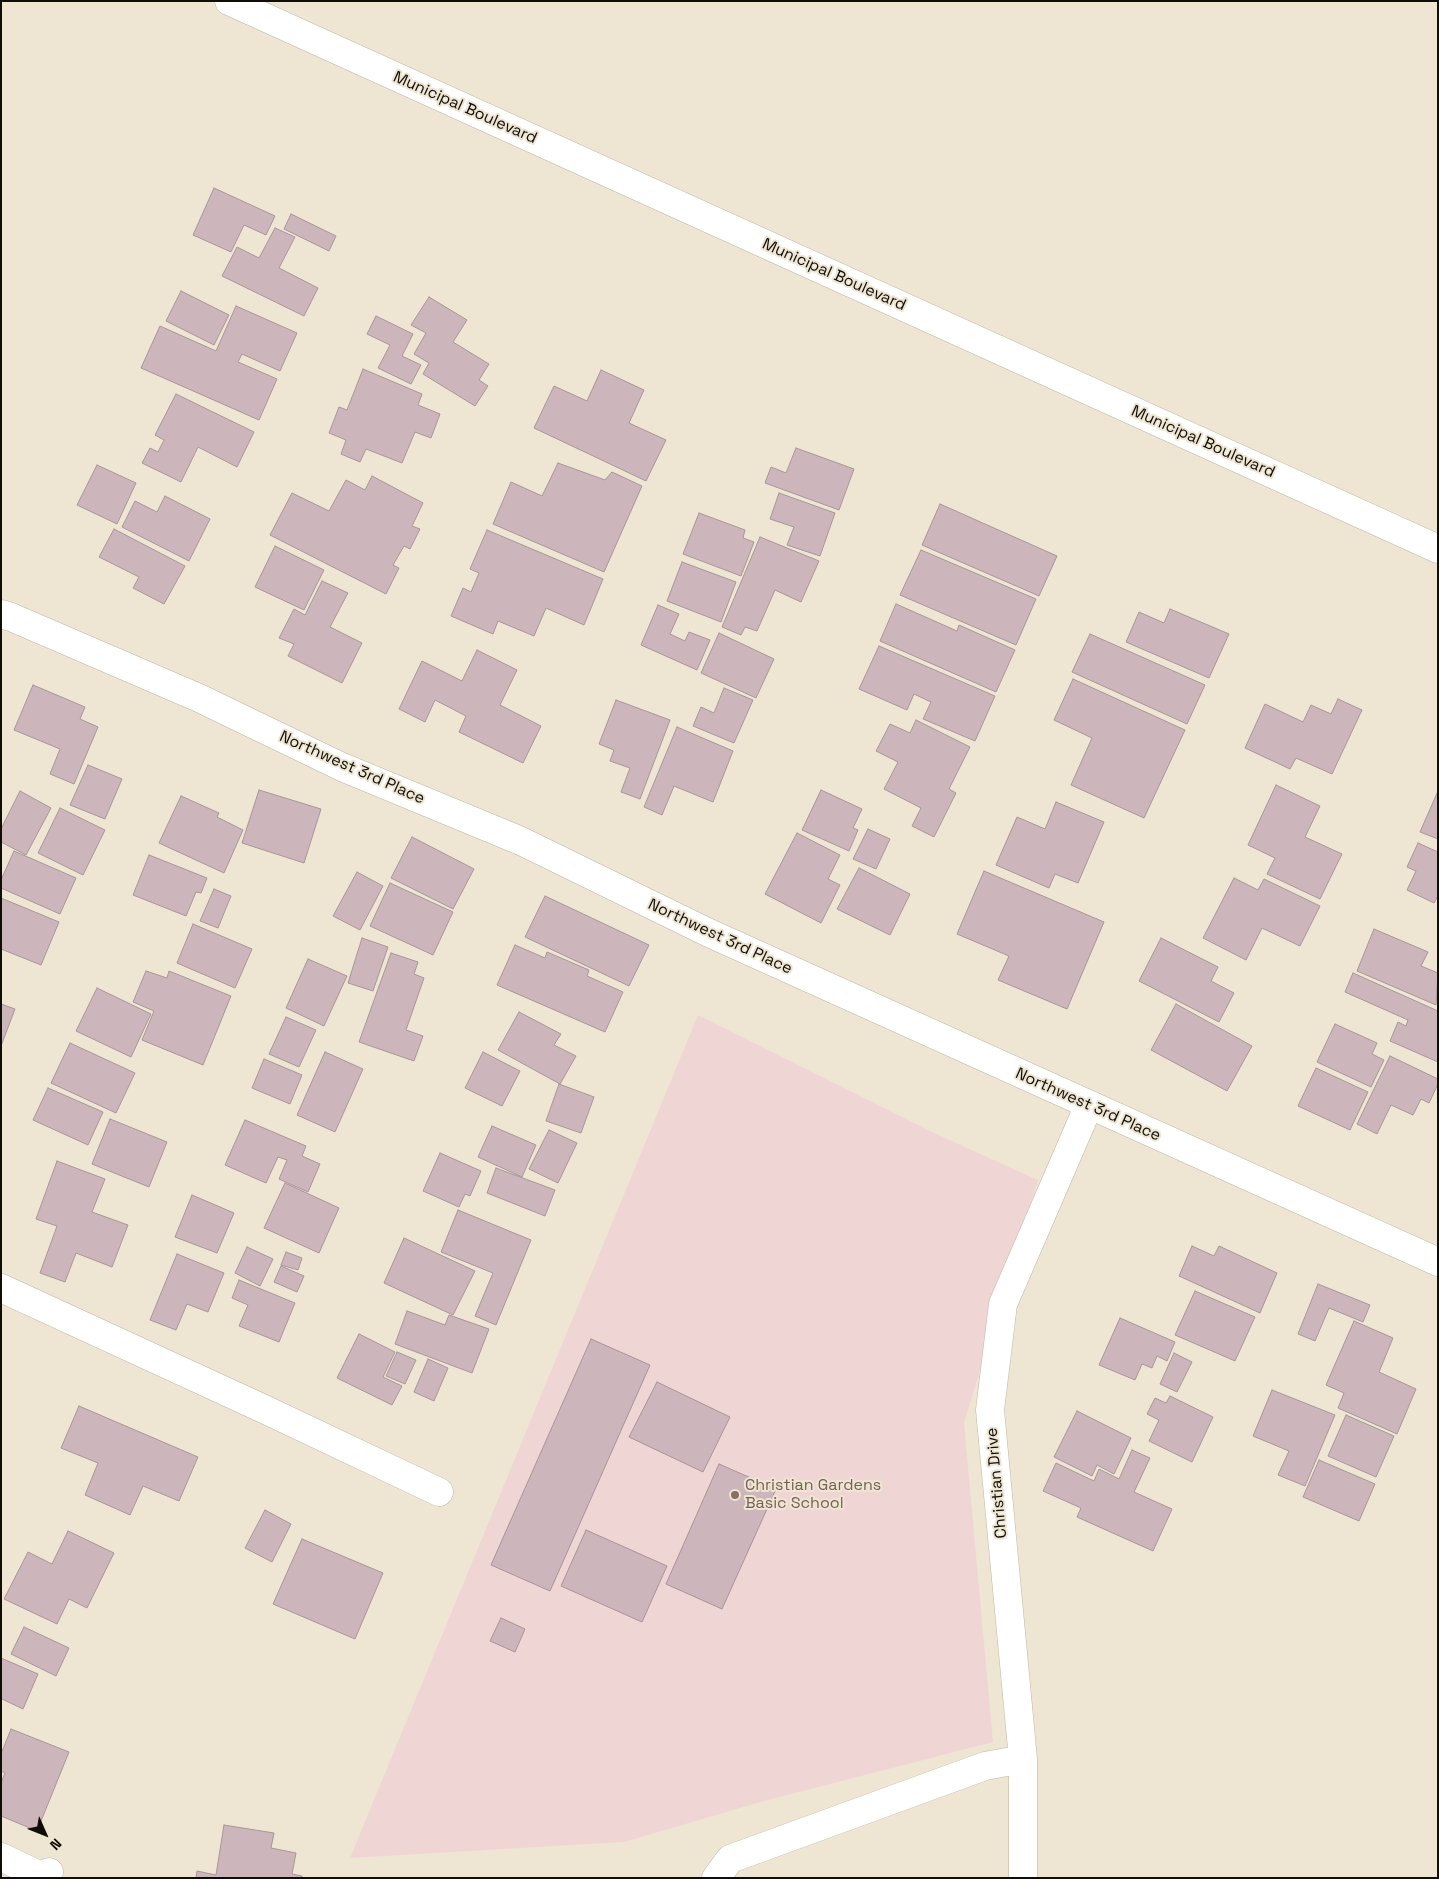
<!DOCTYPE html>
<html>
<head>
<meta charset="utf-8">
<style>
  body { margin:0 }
  #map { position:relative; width:1439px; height:1879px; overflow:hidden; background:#eee6d3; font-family:"Space Grotesk",sans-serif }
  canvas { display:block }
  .frame { position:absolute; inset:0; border:2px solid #100d07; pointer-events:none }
  .north { position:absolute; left:20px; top:1809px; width:50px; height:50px; -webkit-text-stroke:4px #eee6d3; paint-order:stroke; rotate:134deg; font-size:14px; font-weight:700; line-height:20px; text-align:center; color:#100d07 }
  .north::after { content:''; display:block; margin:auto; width:18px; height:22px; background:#100d07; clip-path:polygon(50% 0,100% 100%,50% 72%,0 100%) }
</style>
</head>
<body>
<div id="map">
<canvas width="1439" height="1879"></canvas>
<div class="frame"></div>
<div class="north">N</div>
</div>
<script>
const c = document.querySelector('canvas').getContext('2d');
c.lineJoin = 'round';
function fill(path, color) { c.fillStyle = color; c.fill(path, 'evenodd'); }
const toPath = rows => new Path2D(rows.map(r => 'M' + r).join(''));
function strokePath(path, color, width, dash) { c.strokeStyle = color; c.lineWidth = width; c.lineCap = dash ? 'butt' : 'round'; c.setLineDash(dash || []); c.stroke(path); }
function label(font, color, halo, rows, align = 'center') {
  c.font = font + ' "Space Grotesk",sans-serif'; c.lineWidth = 4; c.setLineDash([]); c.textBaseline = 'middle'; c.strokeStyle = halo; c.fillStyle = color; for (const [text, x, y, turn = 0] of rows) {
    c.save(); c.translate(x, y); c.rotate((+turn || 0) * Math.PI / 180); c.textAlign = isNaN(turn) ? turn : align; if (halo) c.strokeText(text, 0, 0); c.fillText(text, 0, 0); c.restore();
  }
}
fill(toPath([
  [698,1015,934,1133,1038,1180,964,1423,993,1742,764,1801,624,1842,350,1858]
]), '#f0d5d5');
const building = toPath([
  [214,188,275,216,266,235,244,225,231,252,193,235,214,188],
  [291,214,336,236,329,251,284,229,291,214],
  [275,228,295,237,279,268,318,288,304,316,222,276,237,247,259,258,275,228],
  [181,291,229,315,214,345,166,321,181,291],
  [429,297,467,320,453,342,489,364,479,380,488,386,475,406,423,374,429,363,414,354,426,333,411,325,429,297],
  [236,306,297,333,280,371,242,354,238,362,277,379,259,420,141,368,160,326,216,351,236,306],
  [376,316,413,334,402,356,421,365,411,384,378,368,390,345,367,334,376,316],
  [363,369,422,394,418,405,440,414,431,438,415,432,402,463,366,449,360,462,341,454,346,440,329,433,339,407,347,410,363,369],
  [601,370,644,390,629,423,666,440,646,481,534,428,554,386,587,401,601,370],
  [176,394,254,432,237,467,198,447,181,482,142,463,150,448,158,452,164,440,155,435,176,394],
  [796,448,854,469,839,510,765,483,771,467,786,473,796,448],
  [558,463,605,480,612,472,642,486,604,572,493,524,511,482,542,496,558,463],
  [97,465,136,483,117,524,77,505,97,465],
  [372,476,423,503,412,526,420,529,410,549,404,546,393,565,399,568,386,594,270,535,292,493,329,511,346,480,365,490,372,476],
  [779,493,835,513,820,556,787,545,794,527,770,519,779,493],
  [165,496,210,519,189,561,122,527,135,501,157,512,165,496],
  [940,504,1057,556,1039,596,922,545,940,504],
  [699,513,745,530,743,538,754,542,741,576,683,554,699,513],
  [114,529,185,566,164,604,133,588,139,577,99,557,114,529],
  [487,530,603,579,584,625,546,608,534,636,498,621,493,634,451,616,463,588,471,592,479,573,470,569,487,530],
  [760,537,819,561,801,602,775,590,757,631,745,627,741,635,722,627,760,537],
  [275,546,324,570,304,610,255,587,275,546],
  [921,550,1036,599,1016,645,900,595,921,550],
  [682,562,736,582,721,622,667,601,682,562],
  [322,581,348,593,330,627,362,643,342,683,288,656,294,644,279,638,294,609,305,615,322,581],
  [896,604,957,631,959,625,1015,650,996,692,880,641,896,604],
  [658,605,679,614,670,634,685,641,689,632,710,640,697,670,641,645,658,605],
  [1170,609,1229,634,1209,678,1126,642,1139,612,1164,623,1170,609],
  [719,633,774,659,756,698,701,673,719,633],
  [1090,634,1205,685,1187,724,1072,672,1090,634],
  [879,646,995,696,975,741,923,719,931,702,914,694,907,710,859,689,879,646],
  [477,650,517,670,500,705,541,726,523,763,459,732,466,716,435,700,425,722,399,709,422,661,462,681,477,650],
  [1073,679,1185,730,1144,818,1071,785,1092,738,1054,720,1073,679],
  [33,685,85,707,80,719,98,727,74,784,50,774,60,749,14,730,33,685],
  [724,688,753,700,734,743,693,726,701,707,714,713,724,688],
  [1338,699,1362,710,1332,774,1296,758,1290,769,1245,748,1265,704,1303,722,1311,705,1331,714,1338,699],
  [616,700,670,720,640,799,621,792,630,768,610,761,614,750,599,744,616,700],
  [916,720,970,747,949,789,956,793,934,837,912,826,921,808,884,789,898,762,876,751,890,724,910,733,916,720],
  [677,727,733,751,713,802,674,786,662,815,644,807,677,727],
  [88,765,122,779,105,819,70,805,88,765],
  [1276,785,1320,806,1305,837,1342,854,1320,899,1267,874,1275,858,1248,845,1276,785],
  [259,790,321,809,304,863,242,843,259,790],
  [821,790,862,809,853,828,858,830,849,851,802,830,821,790],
  [20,791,51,808,26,855,1,842,1,829,20,791],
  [1438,791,1438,839,1420,832,1438,791],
  [181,796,219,813,217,817,243,830,224,873,159,843,181,796],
  [1056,802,1104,822,1078,883,1055,874,1049,888,996,865,1017,817,1045,829,1056,802],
  [60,808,105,830,83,875,38,853,60,808],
  [868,829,890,839,876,869,853,859,868,829],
  [797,833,840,855,828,879,840,885,821,923,765,894,797,833],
  [412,837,474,869,453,909,391,878,412,837],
  [1418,843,1438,852,1438,896,1434,903,1407,890,1416,871,1407,867,1418,843],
  [14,851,76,878,60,914,1,888,1,880,14,851],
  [149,855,207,878,201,893,196,892,186,916,133,895,149,855],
  [859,868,910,894,890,935,837,909,859,868],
  [984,871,1104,922,1067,1009,998,980,1009,956,957,934,984,871],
  [357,872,383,886,360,930,333,916,357,872],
  [1234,878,1258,890,1264,879,1320,906,1300,946,1262,928,1246,960,1203,938,1234,878],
  [390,883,453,912,433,955,370,926,390,883],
  [214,889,231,896,218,928,200,921,214,889],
  [545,896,649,945,629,986,525,937,545,896],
  [1,898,59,922,41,965,1,949,1,898],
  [193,924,252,949,235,988,177,963,193,924],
  [1374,929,1428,952,1421,966,1438,973,1436,1005,1357,971,1374,929],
  [362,938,388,947,373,991,348,983,362,938],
  [1161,938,1218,967,1211,981,1234,993,1219,1022,1139,981,1161,938],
  [515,945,545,958,547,952,589,970,587,976,623,992,605,1032,497,985,515,945],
  [391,953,418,962,414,974,424,978,406,1030,423,1036,414,1061,359,1042,391,953],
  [308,959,347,976,324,1026,286,1008,308,959],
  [146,971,167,978,169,971,231,996,203,1065,142,1040,154,1011,133,1002,146,971],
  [1353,973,1438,1011,1438,1062,1390,1041,1398,1022,1406,1026,1408,1020,1345,992,1353,973],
  [97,988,151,1014,131,1057,76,1031,97,988],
  [1,1004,15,1009,1,1046,1,1004],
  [1176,1004,1252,1046,1227,1091,1151,1050,1176,1004],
  [519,1012,561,1034,554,1045,576,1056,560,1084,498,1050,519,1012],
  [286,1017,316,1030,299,1067,269,1054,286,1017],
  [1335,1024,1377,1043,1372,1054,1384,1060,1371,1087,1317,1062,1335,1024],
  [70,1043,135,1073,116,1113,51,1083,70,1043],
  [325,1052,363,1069,335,1132,297,1115,325,1052],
  [483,1052,520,1071,502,1106,465,1088,483,1052],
  [1390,1056,1438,1079,1438,1084,1429,1103,1421,1099,1413,1115,1391,1105,1377,1134,1357,1124,1390,1056],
  [264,1059,302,1075,290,1104,252,1088,264,1059],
  [1316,1068,1368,1092,1350,1130,1298,1106,1316,1068],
  [559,1084,594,1097,581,1133,546,1121,559,1084],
  [48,1088,103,1112,88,1145,33,1120,48,1088],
  [110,1119,167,1142,149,1187,92,1164,110,1119],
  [245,1120,306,1146,302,1156,320,1164,308,1192,279,1179,287,1160,278,1157,266,1183,225,1165,245,1120],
  [492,1126,536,1145,522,1177,478,1157,492,1126],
  [549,1130,577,1143,558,1183,529,1169,549,1130],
  [440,1153,481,1171,470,1196,465,1194,459,1207,423,1191,440,1153],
  [57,1161,105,1179,92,1212,128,1225,112,1267,76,1253,65,1282,40,1273,57,1226,36,1219,57,1161],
  [496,1168,555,1190,545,1216,487,1193,496,1168],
  [285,1183,339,1208,319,1253,264,1228,285,1183],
  [192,1195,234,1213,217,1253,175,1237,192,1195],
  [458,1210,531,1240,496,1325,475,1316,493,1273,441,1252,458,1210],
  [404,1238,475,1271,453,1315,384,1283,404,1238],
  [1192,1246,1214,1256,1219,1246,1277,1273,1260,1313,1179,1276,1192,1246],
  [247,1247,273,1259,260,1286,235,1273,247,1247],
  [286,1252,302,1258,298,1270,281,1265,286,1252],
  [177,1254,224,1273,208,1312,187,1304,176,1330,150,1320,177,1254],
  [281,1266,304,1276,297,1292,274,1282,281,1266],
  [239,1280,295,1303,279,1342,239,1326,248,1305,232,1298,239,1280],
  [1318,1284,1370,1305,1363,1322,1329,1308,1315,1341,1298,1334,1318,1284],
  [1195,1291,1255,1317,1235,1361,1175,1335,1195,1291],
  [407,1311,445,1325,449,1315,489,1329,472,1373,395,1344,407,1311],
  [1120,1318,1175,1342,1167,1361,1157,1356,1152,1368,1142,1364,1135,1380,1099,1365,1120,1318],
  [1354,1321,1393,1338,1379,1372,1416,1389,1397,1434,1338,1408,1344,1393,1326,1385,1354,1321],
  [359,1334,395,1352,383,1377,402,1386,392,1405,337,1378,359,1334],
  [591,1339,650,1365,550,1591,491,1565,591,1339],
  [397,1352,416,1360,405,1384,386,1376,397,1352],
  [1174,1353,1192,1362,1177,1392,1160,1384,1174,1353],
  [428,1359,448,1368,434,1401,414,1392,428,1359],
  [657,1382,730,1417,703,1472,629,1437,657,1382],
  [1272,1390,1335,1415,1305,1486,1278,1475,1289,1451,1253,1436,1272,1390],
  [1170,1396,1213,1417,1192,1462,1149,1441,1159,1420,1147,1414,1155,1398,1166,1403,1170,1396],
  [79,1406,198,1457,179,1501,143,1486,130,1515,85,1495,98,1463,61,1448,79,1406],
  [1077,1411,1131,1438,1114,1474,1097,1465,1092,1476,1054,1457,1077,1411],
  [1346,1415,1394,1436,1376,1477,1328,1456,1346,1415],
  [1132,1450,1150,1458,1134,1492,1172,1509,1153,1551,1077,1517,1081,1508,1043,1491,1056,1463,1094,1481,1099,1469,1119,1479,1132,1450],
  [1319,1460,1375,1484,1359,1521,1303,1497,1319,1460],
  [719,1464,776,1489,722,1609,666,1584,719,1464],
  [265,1510,291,1524,272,1562,245,1548,265,1510],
  [586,1530,667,1566,642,1622,561,1586,586,1530],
  [68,1531,114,1553,87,1608,69,1599,57,1624,4,1599,28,1552,52,1564,68,1531],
  [302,1539,383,1573,355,1639,273,1604,302,1539],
  [501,1618,525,1629,515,1652,490,1641,501,1618],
  [24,1627,69,1648,56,1676,11,1654,24,1627],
  [1,1658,38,1674,23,1709,2,1699,1,1702,1,1658],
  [11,1729,69,1752,37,1831,1,1816,1,1783,5,1773,1,1771,1,1754,11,1729],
  [224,1825,274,1833,271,1848,296,1853,292,1874,302,1876,302,1878,196,1878,197,1871,216,1875,224,1825]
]);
fill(building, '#ccb6bb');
strokePath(building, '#a99499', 1);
const minor = toPath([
  [1,614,11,617,199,698,342,767,521,841,707,932,1438,1262],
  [1,1288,266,1410,439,1492],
  [1,1857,41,1876,49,1872],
  [716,1878,730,1859,985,1766,1023,1759],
  [1023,1878,1023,1759,990,1410,1003,1304,1089,1105]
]);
const major = toPath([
  [229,1,1438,549]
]);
strokePath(minor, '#beb6a4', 29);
strokePath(major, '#beb6a4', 29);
strokePath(minor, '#fff', 28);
strokePath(major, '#fff', 28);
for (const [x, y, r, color] of [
  [735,1495,5,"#8d6e63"]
]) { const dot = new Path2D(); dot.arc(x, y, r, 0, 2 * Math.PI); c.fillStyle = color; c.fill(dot); strokePath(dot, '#eee6d3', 2); }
label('16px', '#100d07', '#eee6d3', [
  ["Municipal Boulevard",465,108,24],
  ["Municipal Boulevard",834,275,24],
  ["Municipal Boulevard",1203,442,24],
  ["Northwest 3rd Place",352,768,24],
  ["Northwest 3rd Place",720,937,25],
  ["Northwest 3rd Place",1088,1105,24],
  ["Christian Drive",997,1483,-95]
]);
label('16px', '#785e54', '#eee6d3', [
  ["Christian Gardens",745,1486],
  ["Basic School",745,1504]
], 'left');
</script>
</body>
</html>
